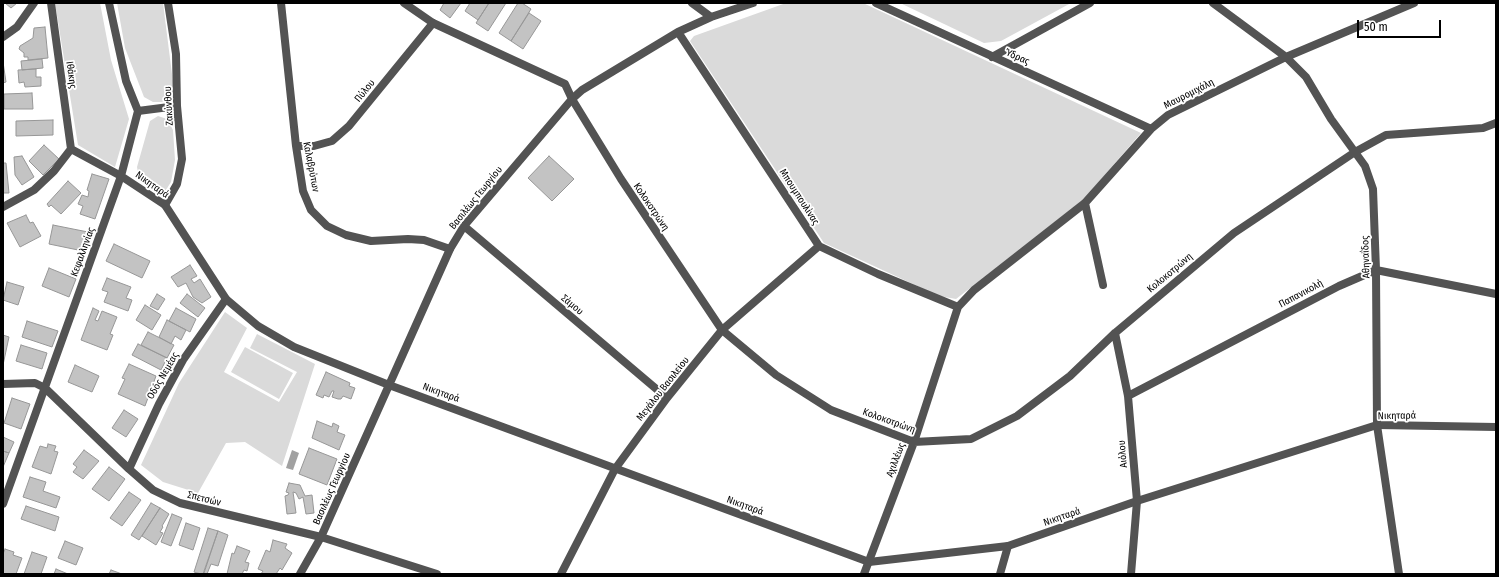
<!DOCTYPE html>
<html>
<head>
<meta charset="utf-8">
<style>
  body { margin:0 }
  #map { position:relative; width:1499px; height:577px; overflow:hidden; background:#fff; font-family:"Fira Sans Condensed",sans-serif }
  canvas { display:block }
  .frame { position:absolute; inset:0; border:4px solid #000; pointer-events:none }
  .scale { position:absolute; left:1357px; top:20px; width:84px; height:18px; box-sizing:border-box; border:2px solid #000; border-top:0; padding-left:5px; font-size:12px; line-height:14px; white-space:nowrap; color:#000; -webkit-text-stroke:3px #fff; paint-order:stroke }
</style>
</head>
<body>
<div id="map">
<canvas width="1499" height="577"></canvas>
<div class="frame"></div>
<div class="scale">50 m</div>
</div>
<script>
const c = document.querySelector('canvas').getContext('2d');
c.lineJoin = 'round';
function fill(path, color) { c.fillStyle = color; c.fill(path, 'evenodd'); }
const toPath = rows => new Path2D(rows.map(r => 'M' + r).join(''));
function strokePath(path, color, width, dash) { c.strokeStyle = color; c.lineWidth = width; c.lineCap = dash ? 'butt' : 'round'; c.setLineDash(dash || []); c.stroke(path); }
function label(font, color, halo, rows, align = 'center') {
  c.font = font + ' "Fira Sans Condensed",sans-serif'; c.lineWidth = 3.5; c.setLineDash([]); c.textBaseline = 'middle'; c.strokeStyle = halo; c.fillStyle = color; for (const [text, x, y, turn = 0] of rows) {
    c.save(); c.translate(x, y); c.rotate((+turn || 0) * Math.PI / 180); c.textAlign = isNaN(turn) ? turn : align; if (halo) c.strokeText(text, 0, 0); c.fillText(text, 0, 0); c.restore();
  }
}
fill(toPath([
  [55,3,100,3,111,60,129,119,115,167,78,145],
  [117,3,163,3,174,90,171,97,162,102,153,102,144,97,125,48],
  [786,3,863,3,1141,133,1083,200,956,299,939,296,824,243,690,41,694,36],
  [900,3,1071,3,1001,41,984,43],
  [158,116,167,119,173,130,175,160,171,182,164,193,139,178,137,167,150,121],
  [225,312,247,328,224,372,279,402,297,372,250,348,257,334,315,364,282,466,245,442,226,443,198,493,163,482,141,465,179,383],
  [245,347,293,373,279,399,231,372]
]), '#dadada');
fill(toPath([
  [292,450,299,453,293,470,286,468]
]), '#a1a1a1');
const building = toPath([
  [5,3,17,3,11,8,5,3],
  [444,3,461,3,450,18,440,10,444,3],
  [470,3,489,3,478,20,465,11,470,3],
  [489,3,506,3,488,31,476,23,489,3],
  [518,3,522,3,531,9,511,41,499,33,518,3],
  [529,13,541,21,523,49,511,41,529,13],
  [45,27,48,58,28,60,28,57,24,57,24,53,19,49,20,46,33,38,34,28,45,27],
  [42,59,43,68,22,70,21,61,42,59],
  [3,62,6,82,3,83,3,62],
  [36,69,36,77,41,77,41,86,25,87,24,82,19,83,18,70,36,69],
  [32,93,33,109,4,109,4,94,32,93],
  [53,120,53,135,16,136,16,121,53,120],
  [44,145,59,159,43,175,29,161,44,145],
  [22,156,34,177,22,185,15,175,14,157,22,156],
  [549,156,574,179,552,201,528,178,549,156],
  [3,163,6,163,9,193,3,193,3,163],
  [92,174,109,179,95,219,80,214,83,206,78,204,82,195,88,197,89,191,87,190,92,174],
  [68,181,81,193,61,214,51,205,49,207,47,204,68,181],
  [26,215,30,223,33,222,41,236,20,247,7,223,26,215],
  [53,225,88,232,83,251,49,244,53,225],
  [114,244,150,261,142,278,106,261,114,244],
  [190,265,197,276,191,279,194,283,200,279,211,297,202,303,193,297,186,283,178,287,171,277,190,265],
  [49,268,76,279,69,297,42,286,49,268],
  [107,278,131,287,126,298,132,300,128,311,104,302,108,292,102,290,107,278],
  [7,282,24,287,18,305,3,300,7,282],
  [157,294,165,299,158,310,150,306,157,294],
  [187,294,205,308,198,317,180,303,187,294],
  [145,305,161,315,152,330,136,320,145,305],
  [93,308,99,311,95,320,98,321,102,311,117,317,110,334,113,335,107,350,81,340,93,308],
  [176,308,196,319,190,332,169,321,176,308],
  [167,320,186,330,181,340,175,336,171,344,159,337,167,320],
  [27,321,58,331,52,347,22,337,27,321],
  [148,332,174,345,167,358,141,345,148,332],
  [3,335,9,337,3,365,3,335],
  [138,344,167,358,161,370,132,355,138,344],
  [21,345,47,353,42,369,16,361,21,345],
  [129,364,156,376,145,406,118,394,125,379,122,378,129,364],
  [75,365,99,376,92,392,68,382,75,365],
  [326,372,350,383,349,386,355,388,351,399,343,396,341,399,338,399,332,397,334,391,332,391,329,397,324,395,323,398,316,395,326,372],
  [12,398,30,404,21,429,4,423,12,398],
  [124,410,138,419,126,437,112,428,124,410],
  [317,421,332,427,333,423,339,426,337,432,345,435,339,450,312,438,317,421],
  [3,437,14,442,9,453,3,451,3,437],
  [48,444,56,446,54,451,58,452,51,474,32,467,40,446,47,448,48,444],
  [309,448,337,459,327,485,299,474,309,448],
  [84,450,99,461,83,479,73,472,77,467,73,464,84,450],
  [3,451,9,453,3,467,3,451],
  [109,467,125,479,109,501,92,489,109,467],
  [30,477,46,482,43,491,60,497,56,508,23,497,30,477],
  [289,483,300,485,305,496,312,495,314,513,306,514,303,497,299,499,296,493,293,492,296,513,287,514,285,496,288,495,289,493,286,492,289,483],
  [129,492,141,500,122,526,110,518,129,492],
  [151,503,160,508,139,540,131,535,151,503],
  [26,506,59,517,55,531,21,519,26,506],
  [160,508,169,514,162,526,163,527,160,532,163,533,156,545,142,536,160,508],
  [172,514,182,518,171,546,161,542,172,514],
  [186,523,200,528,193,550,179,545,186,523],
  [208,528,218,531,203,574,201,574,194,572,208,528],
  [218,531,228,535,218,566,211,564,207,574,204,573,218,531],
  [273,540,287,544,285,548,292,553,282,570,280,568,276,574,261,574,263,571,258,569,266,550,270,552,273,540],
  [65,541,83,548,76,565,58,558,65,541],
  [237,546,250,551,245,562,249,563,247,571,244,570,242,574,227,574,232,553,234,554,237,546],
  [5,549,14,552,13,555,22,558,16,574,3,574,3,554,5,549],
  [32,552,47,557,41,574,24,574,32,552],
  [56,569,68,574,54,574,56,569],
  [111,570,122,574,109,574,111,570]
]);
fill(building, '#c3c3c3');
strokePath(building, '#979797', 1);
strokePath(toPath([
  [51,3,71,149],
  [281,3,296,146,303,191,311,210,327,226,346,235,371,241,408,239,424,240,450,249],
  [692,3,711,17],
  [753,3,711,17,678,32,582,90,572,99,621,179,722,330,776,375,831,410,914,442,971,439,1017,416,1070,376,1115,333,1234,233,1355,152,1386,135,1483,128,1496,123],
  [876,3,1151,129],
  [1213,3,1286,57,1306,77,1331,119,1365,166,1373,189,1376,270,1377,425,1496,427],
  [678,32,819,246,878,274,958,307],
  [3,37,17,27,34,3],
  [992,57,1090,3],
  [138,111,177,106],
  [296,146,314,146,332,141,349,126,433,23],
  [1085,203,1103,285],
  [165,205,177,184,182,159,177,106,176,54,168,3],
  [3,207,34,190,54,171,71,149],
  [464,226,667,398],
  [1115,333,1128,396,1137,501,1131,574],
  [3,384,35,383,45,388,129,469,153,490,180,503,321,537,300,574],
  [1128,396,1339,286,1376,270,1496,294],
  [129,469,159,404,183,360,226,299],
  [3,504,121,176,71,149],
  [561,574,615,469,667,398,722,330,819,246],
  [864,574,914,442,958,307,974,290,1085,203,1151,129,1168,115,1286,57,1414,3],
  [1000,574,1008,546]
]), '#535353', 8);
strokePath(toPath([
  [109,3,126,81,138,111,121,176,165,205,226,299,258,326,294,347,389,385,869,562,1008,546,1137,501,1377,425,1399,574],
  [404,3,433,23,565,84,572,99,464,226,450,249,321,537,437,574]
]), '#535353', 8);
label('10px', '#000', '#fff', [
  ["Ύδρας",1017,57,24],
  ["Ιθάκης",71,75,82],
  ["Πύλου",365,91,-51],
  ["Μαυρομιχάλη",1189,94,-27],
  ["Ζακύνθου",169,106,-93],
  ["Καλαβρύτων",311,167,79],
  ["Νικηταρά",152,185,35],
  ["Μπουμπουλίνας",799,197,57],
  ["Βασιλέως Γεωργίου",476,198,-51],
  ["Κολοκοτρώνη",651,207,56],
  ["Κεφαλληνίας",83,252,-70],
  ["Αθηναΐδος",1366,257,-92],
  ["Κολοκοτρώνη",1170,273,-40],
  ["Παπανικολή",1301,294,-28],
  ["Σάμου",572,305,40],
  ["Οδóς Νεμέας",163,376,-60],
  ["Μεγάλου Βασιλείου",663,389,-52],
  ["Νικηταρά",441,393,20],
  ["Νικηταρά",1397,416,-1],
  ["Κολοκοτρώνη",889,421,20],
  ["Αιόλου",1123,454,-95],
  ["Αχιλλέως",896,460,-69],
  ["Βασιλέως Γεωργίου",332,489,-66],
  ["Σπετσών",204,499,14],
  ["Νικηταρά",745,506,20],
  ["Νικηταρά",1062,517,-19]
]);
</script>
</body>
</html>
